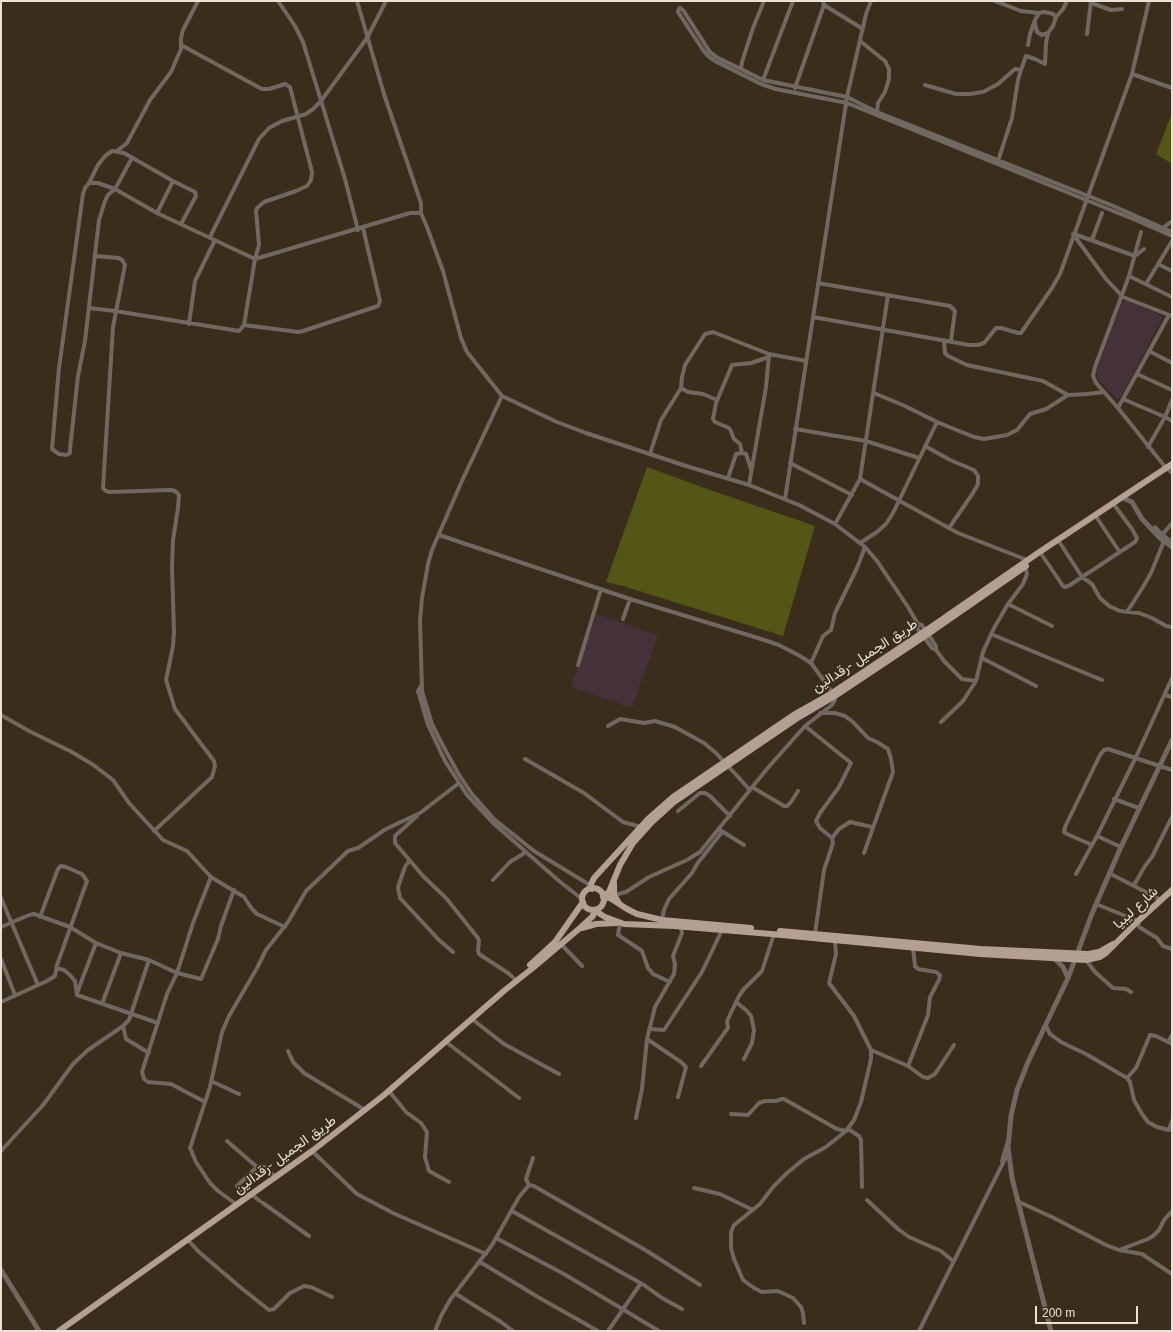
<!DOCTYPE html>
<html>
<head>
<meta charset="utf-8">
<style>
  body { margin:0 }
  #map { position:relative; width:1173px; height:1332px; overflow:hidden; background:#3a2d1c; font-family:Arial,sans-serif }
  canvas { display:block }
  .frame { position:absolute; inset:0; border:2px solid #eae2d7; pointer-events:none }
  .scale { position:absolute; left:1035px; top:1306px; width:103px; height:18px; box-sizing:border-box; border:2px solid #eae2d7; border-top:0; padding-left:5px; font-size:12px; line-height:14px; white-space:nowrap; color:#eae2d7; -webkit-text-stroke:3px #3a2d1c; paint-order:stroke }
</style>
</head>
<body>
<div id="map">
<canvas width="1173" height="1332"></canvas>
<div class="frame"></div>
<div class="scale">200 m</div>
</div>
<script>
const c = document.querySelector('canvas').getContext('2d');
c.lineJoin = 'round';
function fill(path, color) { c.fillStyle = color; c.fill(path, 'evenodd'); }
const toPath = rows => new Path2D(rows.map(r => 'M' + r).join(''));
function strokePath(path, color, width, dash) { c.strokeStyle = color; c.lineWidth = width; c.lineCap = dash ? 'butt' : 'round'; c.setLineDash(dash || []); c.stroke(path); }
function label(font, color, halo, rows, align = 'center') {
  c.font = font + ' Arial,Vazirmatn,sans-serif'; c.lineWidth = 3.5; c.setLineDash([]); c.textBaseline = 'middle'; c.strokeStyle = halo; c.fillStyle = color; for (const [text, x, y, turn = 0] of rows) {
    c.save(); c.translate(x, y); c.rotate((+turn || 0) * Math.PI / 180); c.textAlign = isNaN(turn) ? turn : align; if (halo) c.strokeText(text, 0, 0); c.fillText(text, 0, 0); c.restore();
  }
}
fill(toPath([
  [1127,300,1161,316,1162,319,1120,398,1117,399,1097,378,1097,370,1122,302],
  [597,614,658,635,632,708,571,687]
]), '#443139');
fill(toPath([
  [1172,113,1172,164,1156,154],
  [647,467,710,490,815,526,783,636,623,586,606,582]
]), '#545615');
strokePath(toPath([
  [278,1,295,26,303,42,345,179,358,230],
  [357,1,384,94,421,203,421,213,427,227,443,271,461,338,467,352,502,396,557,422,586,433,683,465,749,485,799,505,835,524,865,547,877,561,908,607,918,624,917,628,921,633,932,648,936,650],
  [764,1,753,28,742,62,741,69,763,80,847,97,877,112,1111,205,1172,232],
  [995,1,1021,11,1039,13],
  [1091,3,1111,10,1122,9],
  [824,5,863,29],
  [1056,17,1063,9,1067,1],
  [1035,23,1037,32,1042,35,1048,33],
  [1087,34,1091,1],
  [860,41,885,61,889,69,889,79,885,92,878,103,877,112],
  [741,69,718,58,710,52,683,10,680,8,679,9,678,12,703,50,708,56,715,61,761,84,776,89,847,103,1138,221,1172,236],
  [1132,74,1172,88],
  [763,80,793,1],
  [925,85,956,94,970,94,983,92,998,84,1015,69,1021,70,1026,56,1035,59,1045,64,1046,43,1048,33,1053,26,1056,17,1053,14,1045,12,1039,13,1035,20,1030,34,1028,45],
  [795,88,824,5,823,1],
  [117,151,127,143,150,100,171,72,181,49,181,38,183,30,198,1],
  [132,158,115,189,108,195,105,201,99,220,85,341,78,376,70,449,70,453,66,455,59,454,52,449,59,368,83,194,85,188,89,183,98,183,115,189,157,213,255,259,410,213,421,213],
  [998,161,1012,118,1018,80,1021,70],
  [89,183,98,165,105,156,112,151,124,153,173,181,195,192,196,196,181,224],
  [157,213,173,181],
  [1163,228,1172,221],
  [1141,232,1129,276,1095,367,1093,376,1096,383,1118,408,1166,468],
  [1073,234,1106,279,1123,297,1172,316],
  [1074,234,1135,256,1144,249],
  [210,237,259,139,269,128,282,121,306,114,313,109,321,101,367,38,386,1],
  [1092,240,1102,213],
  [95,256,119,258,122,260,125,265,113,327,103,488,106,491,109,492,171,490,175,491,179,495,178,508,173,540,172,567,174,632,173,646,166,680,175,709,214,761,215,766,212,777,154,831],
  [1158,264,1172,271],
  [1129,276,1172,297],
  [818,283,950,306,955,311,951,341],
  [1146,284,1172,241],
  [89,308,115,311,239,331,244,325,255,259,259,245,256,211,257,208,264,202,296,191,307,186,311,180,312,172,290,87,285,84,269,89,262,89,181,45],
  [813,317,969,345,978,345,984,343,996,328,1001,328,1018,333,1021,333,1052,288,1060,274,1132,74,1149,1],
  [189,324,195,281,215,240],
  [244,325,298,332,303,331,378,306,380,301,363,228],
  [944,340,945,353,948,356,967,365,1043,381,1068,395,1087,394,1104,392],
  [1149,351,1172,363],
  [1137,374,1172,390],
  [681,388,688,392,703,394,717,400],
  [874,393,905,406,937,422,974,437,984,439,1007,435,1017,430,1030,414,1046,409,1068,395],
  [502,396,461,483,432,550,428,564,422,598,420,620,422,691,432,724,441,742,458,773,472,794,494,819,534,851,585,882,589,885,589,889],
  [1123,399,1165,417,1172,421],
  [1118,408,1169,315],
  [795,429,866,441,919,458],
  [925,446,950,460,974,470,978,476,978,484,973,493,949,528],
  [1148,447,1165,417,1172,400],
  [742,453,740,444,734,439,731,431,729,428,715,422,713,419,716,403,732,365,751,363,769,357],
  [650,454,661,420,681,388,682,377,685,365,705,334,713,332,769,354,806,361],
  [790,463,852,495],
  [1169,470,1172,473],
  [728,478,736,454,742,453,746,454,751,469],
  [860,479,958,533,1027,560],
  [749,485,766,387,769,355],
  [785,499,847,97,866,14,871,1],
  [1097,518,1119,551],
  [835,524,860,479,888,295],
  [439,535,630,599,758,638,779,645,800,656,811,663,835,696,835,700,832,705,805,726,766,770,700,852,687,860,649,877,626,892,614,895],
  [1162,535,1172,523],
  [860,543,877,532,886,524,893,513,937,422],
  [1060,543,1082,577,1092,584,1100,598,1109,606,1120,611,1139,613,1152,618,1166,626,1172,627],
  [1042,555,1063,586,1066,587,1070,585,1135,542,1137,538,1132,529,1115,506],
  [1008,604,1052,626],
  [1127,612,1143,587,1151,573,1164,541],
  [623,619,630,599],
  [918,624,922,625,925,630,936,646,936,650,944,661,962,679,976,681],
  [991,634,1102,680],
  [982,658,1036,686],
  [811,663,823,636,831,630,835,613,857,568,865,547],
  [578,665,601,589],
  [422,684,418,691,428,725,445,761,467,795,492,822,559,881,582,899],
  [1165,695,1172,697],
  [820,713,835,713,845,716,853,722,868,738,877,742,888,749,891,759,893,772,864,853],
  [1,715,29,731,70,751,92,764,113,780,129,803,163,840,187,851,211,877,244,897,252,909,257,914,285,927],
  [941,722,963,701,976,681,983,652,994,628,1008,604,1023,584,1027,574,1025,566],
  [608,726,620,719,644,723,655,721,675,727,704,743,716,753,750,790],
  [805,726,851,763,839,787,820,813,816,821,820,828,832,838,833,843,824,870,815,934],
  [525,759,584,793,623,822,641,827],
  [752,787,784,806,787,806,791,802,798,791],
  [1114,799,1139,808],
  [678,811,695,797,700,793,705,793,710,796,730,816],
  [417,816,395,836,395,843,423,876,446,898,478,938,479,941,478,950,479,954,508,973,517,981],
  [720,830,744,845],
  [1097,836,1121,847],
  [832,838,839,829,850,822,872,827],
  [1092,845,1067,834,1064,832,1065,827,1100,755,1104,750,1108,749,1172,770],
  [409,861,405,867,399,884,398,888,400,898,439,940,453,952],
  [1109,873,1161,900],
  [1076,874,1097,836,1136,757,1172,678],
  [493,880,510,862,526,852],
  [1134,885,1145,866,1152,857,1172,817],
  [1,898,38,985],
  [1096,904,1138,921,1139,927,1157,938,1163,946,1172,949],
  [662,920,664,910,669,899,692,873,697,864,722,832],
  [620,923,618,935,642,951,648,968,653,974,670,982],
  [1,927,29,915,34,914,70,927,96,943,121,953,149,960,177,973,201,979,218,939,221,926,234,890],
  [561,944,582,966],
  [1,959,15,995],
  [1086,960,1095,972,1113,988,1126,989,1131,992],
  [56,968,64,970,70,975,75,981,77,995,158,1023],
  [77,993,96,943],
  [1,1002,47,981,55,976,57,965,87,881,82,874,66,867,61,866,58,869,40,917],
  [736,1002,747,1011,751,1016,754,1030,752,1043,744,1059],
  [102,1004,121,953],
  [472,1019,504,1044,559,1074],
  [123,1026,126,1039,149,1053],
  [1046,1026,1050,1034,1061,1042,1086,1054,1127,1078,1130,1082,1134,1100,1142,1114,1148,1122,1157,1127,1169,1130,1172,1121],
  [650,1029,664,1030,666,1027,702,972,722,930],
  [647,1039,681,1062,686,1067,678,1097],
  [446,1042,519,1098],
  [1168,1042,1172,1035],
  [871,1050,908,1066,923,1077,928,1078,935,1074,954,1045],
  [288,1051,293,1062,304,1073,365,1110],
  [701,1066,725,1032,728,1028,727,1021,739,996,744,989,762,971,774,934],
  [908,1066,928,1015,930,997,939,980,940,975,936,972,918,969,915,966,913,948],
  [1127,1078,1136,1068,1150,1035,1156,1036,1172,1044],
  [211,1081,239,1094],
  [389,1091,406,1112,421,1123,427,1132,425,1157,429,1171,449,1182],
  [205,1102,171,1084,148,1082,144,1079,142,1072,167,994,177,973,193,923,211,877],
  [731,1114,748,1115,759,1103,765,1101,776,1101,782,1099,784,1099,837,1129,846,1131],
  [636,1118,642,1089,647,1039,655,1007,674,974,675,964,673,956,682,933,681,927],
  [848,1129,859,1136,861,1140,862,1187],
  [227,1141,257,1167],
  [1,1151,43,1105,73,1064,88,1050,123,1026,129,1020,149,960],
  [312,1151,357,1194,393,1213,486,1254],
  [1002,1161,1007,1144],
  [529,1185,534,1186,647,1251,700,1285],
  [694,1188,720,1194,753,1210],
  [251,1194,260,1201],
  [247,1197,237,1186,257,1167,264,1167,266,1168,275,1177],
  [867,1200,898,1229,909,1237,941,1251,953,1261],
  [1017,1201,1054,1218,1106,1245,1119,1250,1142,1254,1172,1274],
  [263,1203,309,1236],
  [236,1204,218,1191,210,1183,196,1162,190,1148,210,1087,222,1032,229,1016,257,968,266,950,288,922,306,891,348,851,358,848,386,829,420,813,459,783],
  [512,1211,644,1285,662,1298,682,1309],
  [496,1238,564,1274,659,1331],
  [188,1240,199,1252,240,1287,269,1310,274,1309,290,1293,304,1286,311,1287,332,1297],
  [1119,1250,1148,1239,1153,1236,1159,1230,1164,1220,1172,1211],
  [480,1262,538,1297,598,1331],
  [456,1294,501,1322,513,1331],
  [804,1323,803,1313,801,1307,793,1298,778,1291,762,1292,754,1288,743,1280,734,1259,731,1248,731,1232,734,1225,760,1204,773,1187,787,1173,804,1159,826,1147,846,1131,854,1120,861,1102,871,1059,871,1050,854,1016,829,983,836,954,835,941],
  [435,1331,441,1316,450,1300,492,1245,519,1197,529,1185,526,1179,533,1158],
  [608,1331,641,1283],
  [919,1331,1008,1153]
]), '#726862', 4);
strokePath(toPath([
  [1125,499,1132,502,1142,519,1160,538,1172,547],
  [1155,528,1162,535,1172,543],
  [1054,958,1063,967,1068,978],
  [1,1270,39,1331],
  [1051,1331,1012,1178,1008,1147,1011,1116,1017,1090,1028,1062,1068,978,1093,911,1121,847,1172,740]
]), '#726862', 5);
strokePath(toPath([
  [614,883,614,895,619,903],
  '582 899a11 11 0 1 1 22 0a11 11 0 1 1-22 0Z',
  [592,889,591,884,594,878,648,819,673,797,795,714,832,693,934,625,1038,553,1172,464],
  [603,896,609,892,620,865,633,843,652,822,674,802,796,719,835,696,928,634,1026,566],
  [603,897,610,898,627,909,637,914,662,920,751,928],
  [594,910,605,917,624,924,674,926,771,934,980,954,1086,960,1100,957,1106,953,1138,921,1172,890],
  [582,928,596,924,616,923],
  [780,931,981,949,1088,954,1099,952,1113,944],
  [530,965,555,942,583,902],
  [59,1331,312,1151,384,1095,505,990,534,967,580,928,593,916,594,910]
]), '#b39f93', 6);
label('14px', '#eae2d7', '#3a2d1c', [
  ["طريق الجميل -رقدالين",865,656,-33],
  ["شارع ليبيا",1136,908,-43],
  ["طريق الجميل -رقدالين",285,1155,-36]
]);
</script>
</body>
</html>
